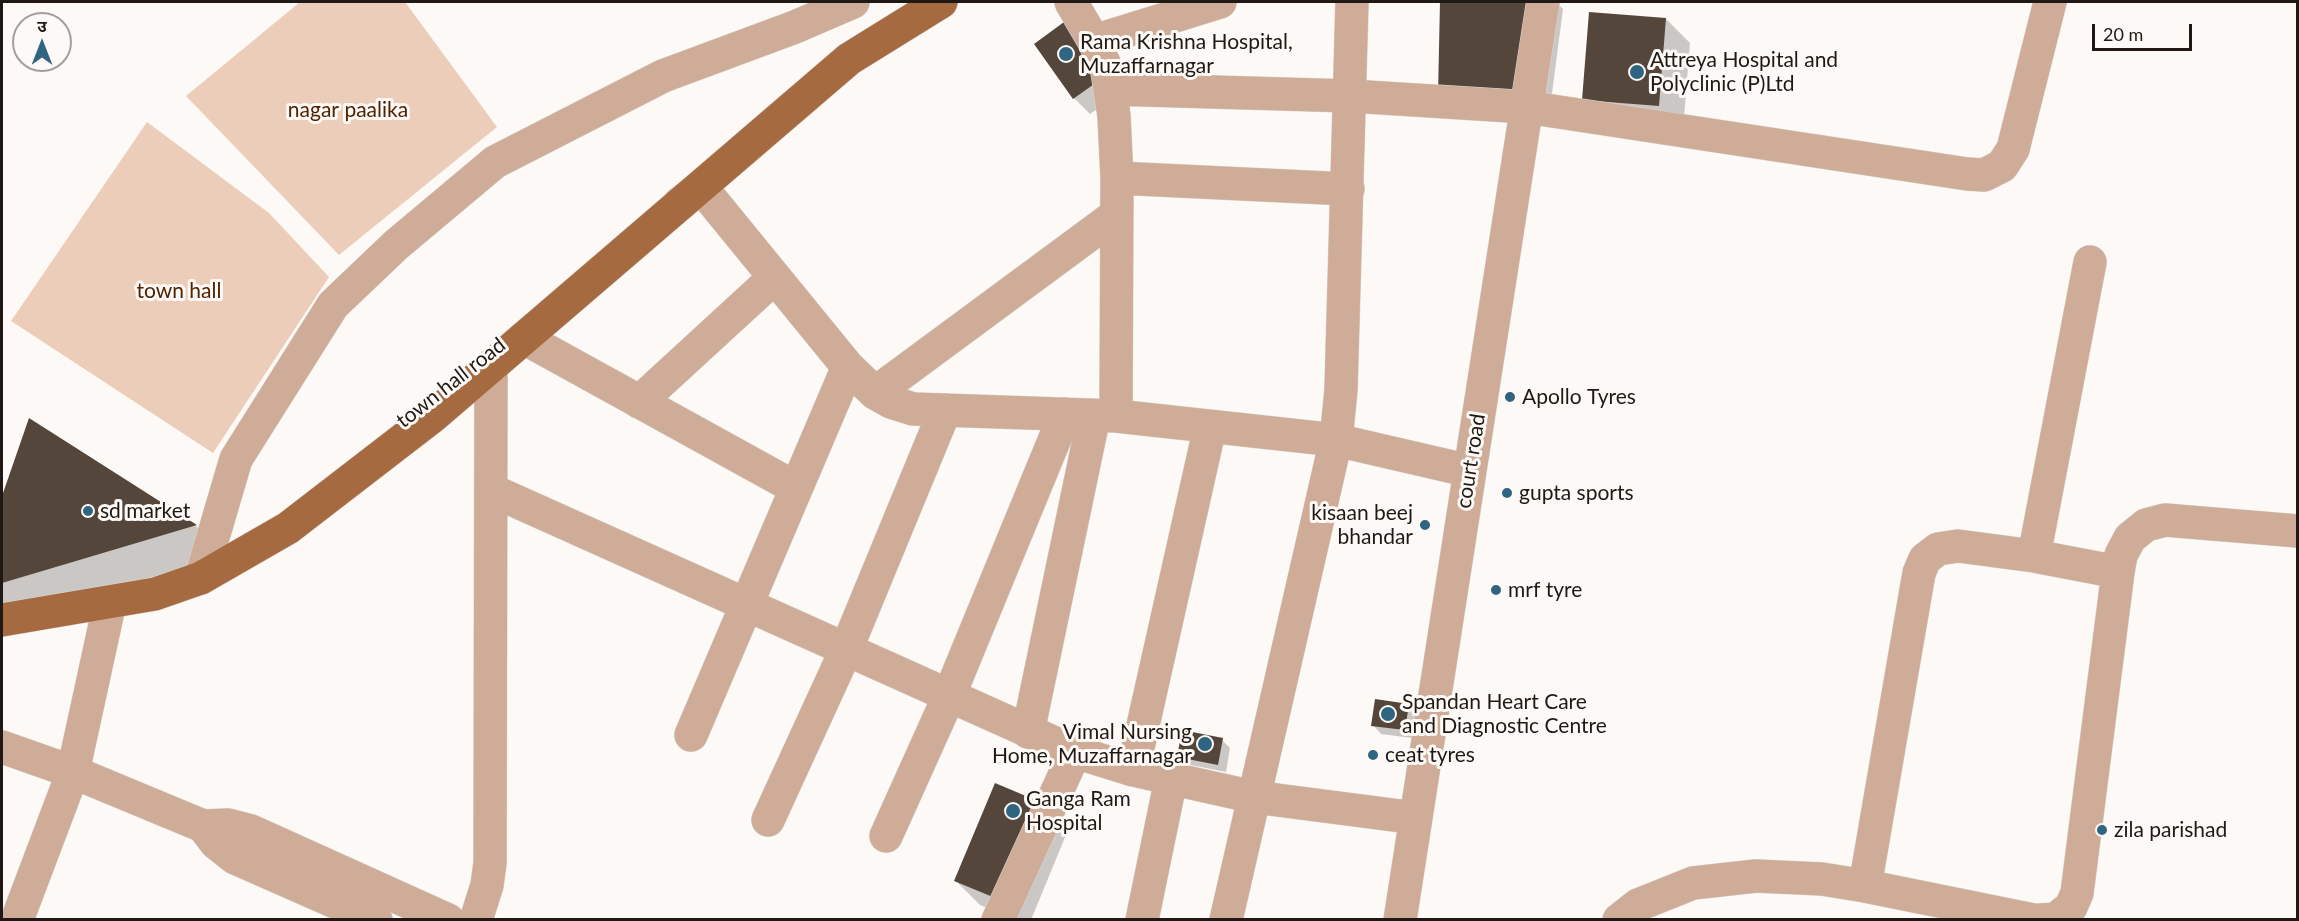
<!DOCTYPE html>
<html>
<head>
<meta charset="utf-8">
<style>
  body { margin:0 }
  #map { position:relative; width:2299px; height:921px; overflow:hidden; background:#fdf9f7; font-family:Lato,"Noto Sans Devanagari",sans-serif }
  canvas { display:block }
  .frame { position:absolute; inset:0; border:3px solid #1f1814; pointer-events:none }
  .north { position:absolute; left:12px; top:12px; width:60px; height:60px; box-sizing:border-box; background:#fdf9f7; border:2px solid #a49f9c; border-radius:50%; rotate:0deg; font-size:16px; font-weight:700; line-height:24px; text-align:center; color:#1f1814 }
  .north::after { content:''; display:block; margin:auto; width:21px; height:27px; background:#306581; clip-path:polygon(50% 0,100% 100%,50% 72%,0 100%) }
  .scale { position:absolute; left:2092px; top:24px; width:100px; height:27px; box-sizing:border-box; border:3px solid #1f1814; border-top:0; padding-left:8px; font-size:18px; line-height:21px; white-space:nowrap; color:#1f1814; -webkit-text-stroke:4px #fdf9f7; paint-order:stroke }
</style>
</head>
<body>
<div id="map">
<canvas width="2299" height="921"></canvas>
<div class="frame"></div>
<div class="north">उ</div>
<div class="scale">20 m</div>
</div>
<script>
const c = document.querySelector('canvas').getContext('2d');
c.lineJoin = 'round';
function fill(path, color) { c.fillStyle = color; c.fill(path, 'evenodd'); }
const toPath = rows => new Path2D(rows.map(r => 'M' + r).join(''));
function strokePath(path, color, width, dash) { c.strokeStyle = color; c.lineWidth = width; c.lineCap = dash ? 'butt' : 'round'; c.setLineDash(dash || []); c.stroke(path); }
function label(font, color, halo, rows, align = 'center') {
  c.font = font + ' Lato,sans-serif'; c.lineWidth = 6; c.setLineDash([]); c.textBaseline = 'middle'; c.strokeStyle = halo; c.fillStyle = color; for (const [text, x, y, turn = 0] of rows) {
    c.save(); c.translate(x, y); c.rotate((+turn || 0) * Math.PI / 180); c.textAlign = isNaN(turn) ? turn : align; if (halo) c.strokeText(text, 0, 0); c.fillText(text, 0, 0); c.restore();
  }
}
fill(toPath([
  [300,2,405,2,497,127,339,255,186,96],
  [147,122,269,213,329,277,213,453,11,321]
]), '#eccdb9');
fill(toPath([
  [1442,2,1556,2,1563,9,1551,101,1440,94],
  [1666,19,1690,43,1683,130,1584,100],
  [1036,44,1119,94,1090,114,1074,98],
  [29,420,196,526,226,555,2,622,2,501],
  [1408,705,1416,713,1412,738,1381,734,1373,725],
  [1222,740,1230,748,1226,772,1186,764,1178,756],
  [1044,806,1068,830,1031,920,1016,920,980,905,956,881]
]), '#0003');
fill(toPath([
  [1440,2,1537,2,1527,77,1509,92,1438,95],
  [1589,12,1666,18,1659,106,1582,100],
  [1064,22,1104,77,1073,99,1034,44],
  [29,418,197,525,2,583,2,496],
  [1375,699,1409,704,1405,730,1371,726],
  [1182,730,1223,738,1218,765,1177,757],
  [995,783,1045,804,1005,902,954,881]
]), '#55463c');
const minor = toPath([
  [1071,2,1094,41,1107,70,1114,116,1117,178,1116,416],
  [1094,41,1220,2],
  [1111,89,1351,96,1526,107,1967,174,1984,175,2002,166,2013,149,2050,2],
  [1117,178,1348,189],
  [679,204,701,187,848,367,875,393,891,402,913,409,1116,416,1336,440,1470,471],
  [524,338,796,488],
  [875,393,1116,215],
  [639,402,774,278],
  [491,490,1075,752,1133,770,1254,797,1416,818],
  [2034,556,2090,262],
  [201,578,236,459,333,305,396,245,495,162,663,76,795,27,853,2],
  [1028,732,1094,416],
  [691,735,848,367],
  [2,747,73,772,203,826,228,825,251,831,448,920],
  [1133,770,1210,427],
  [768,820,846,650,945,410],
  [203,826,216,843,235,858,376,920],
  [886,836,949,696,1065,414],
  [1865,886,1919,573,1925,559,1938,549,1958,546,2034,556,2118,572],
  [17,920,73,772,110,602],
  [476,920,487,885,490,863,491,366],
  [998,920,1075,752],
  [1142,920,1171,779],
  [1226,920,1336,440,1341,390,1352,2],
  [1400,920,1543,2],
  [1619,920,1638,905,1693,883,1756,876,1822,879,1865,886,2033,920],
  [2040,920,2056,919,2071,907,2077,893,2118,572,2121,555,2130,538,2146,525,2165,520,2298,531]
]);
const major = toPath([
  [2,620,155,594,201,578,288,528,432,417,849,59,941,2]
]);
strokePath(minor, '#d9d5d3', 34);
strokePath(major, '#d9d5d3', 34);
strokePath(minor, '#cfac97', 33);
strokePath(major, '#a66a41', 33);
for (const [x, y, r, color] of [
  [1066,54,8,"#306581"],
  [1637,72,8,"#306581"],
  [1510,397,6,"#306581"],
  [1507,493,6,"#306581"],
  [88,511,6,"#306581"],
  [1425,525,6,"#306581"],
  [1496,590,6,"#306581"],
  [1388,714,8,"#306581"],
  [1205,744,8,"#306581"],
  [1373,755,6,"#306581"],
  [1013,811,8,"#306581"],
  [2102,830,6,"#306581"]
]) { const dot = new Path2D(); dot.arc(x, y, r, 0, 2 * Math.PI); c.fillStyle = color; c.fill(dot); strokePath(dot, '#fdf9f7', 2); }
label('21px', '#1f1814', '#fdf9f7', [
  ["Rama Krishna Hospital,",1080,42],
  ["Muzaffarnagar",1080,66],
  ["Attreya Hospital and",1650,60],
  ["Polyclinic (P)Ltd",1650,84],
  ["Apollo Tyres",1522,397],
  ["gupta sports",1519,493],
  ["sd market",100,511],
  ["kisaan beej",1413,513,"right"],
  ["bhandar",1413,537,"right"],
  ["mrf tyre",1508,590],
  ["Spandan Heart Care",1402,702],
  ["and Diagnostic Centre",1402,726],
  ["Vimal Nursing",1192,732,"right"],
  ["Home, Muzaffarnagar",1192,756,"right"],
  ["ceat tyres",1385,755],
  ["Ganga Ram",1026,799],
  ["Hospital",1026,823],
  ["zila parishad",2114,830]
], 'left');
label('21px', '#4f2200', '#fdf9f7', [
  ["nagar paalika",348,110],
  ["town hall",179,291]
]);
label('21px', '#1f1814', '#fdf9f7', [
  ["town hall road",451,383,-38],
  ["court road",1471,461,-81]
]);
</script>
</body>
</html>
